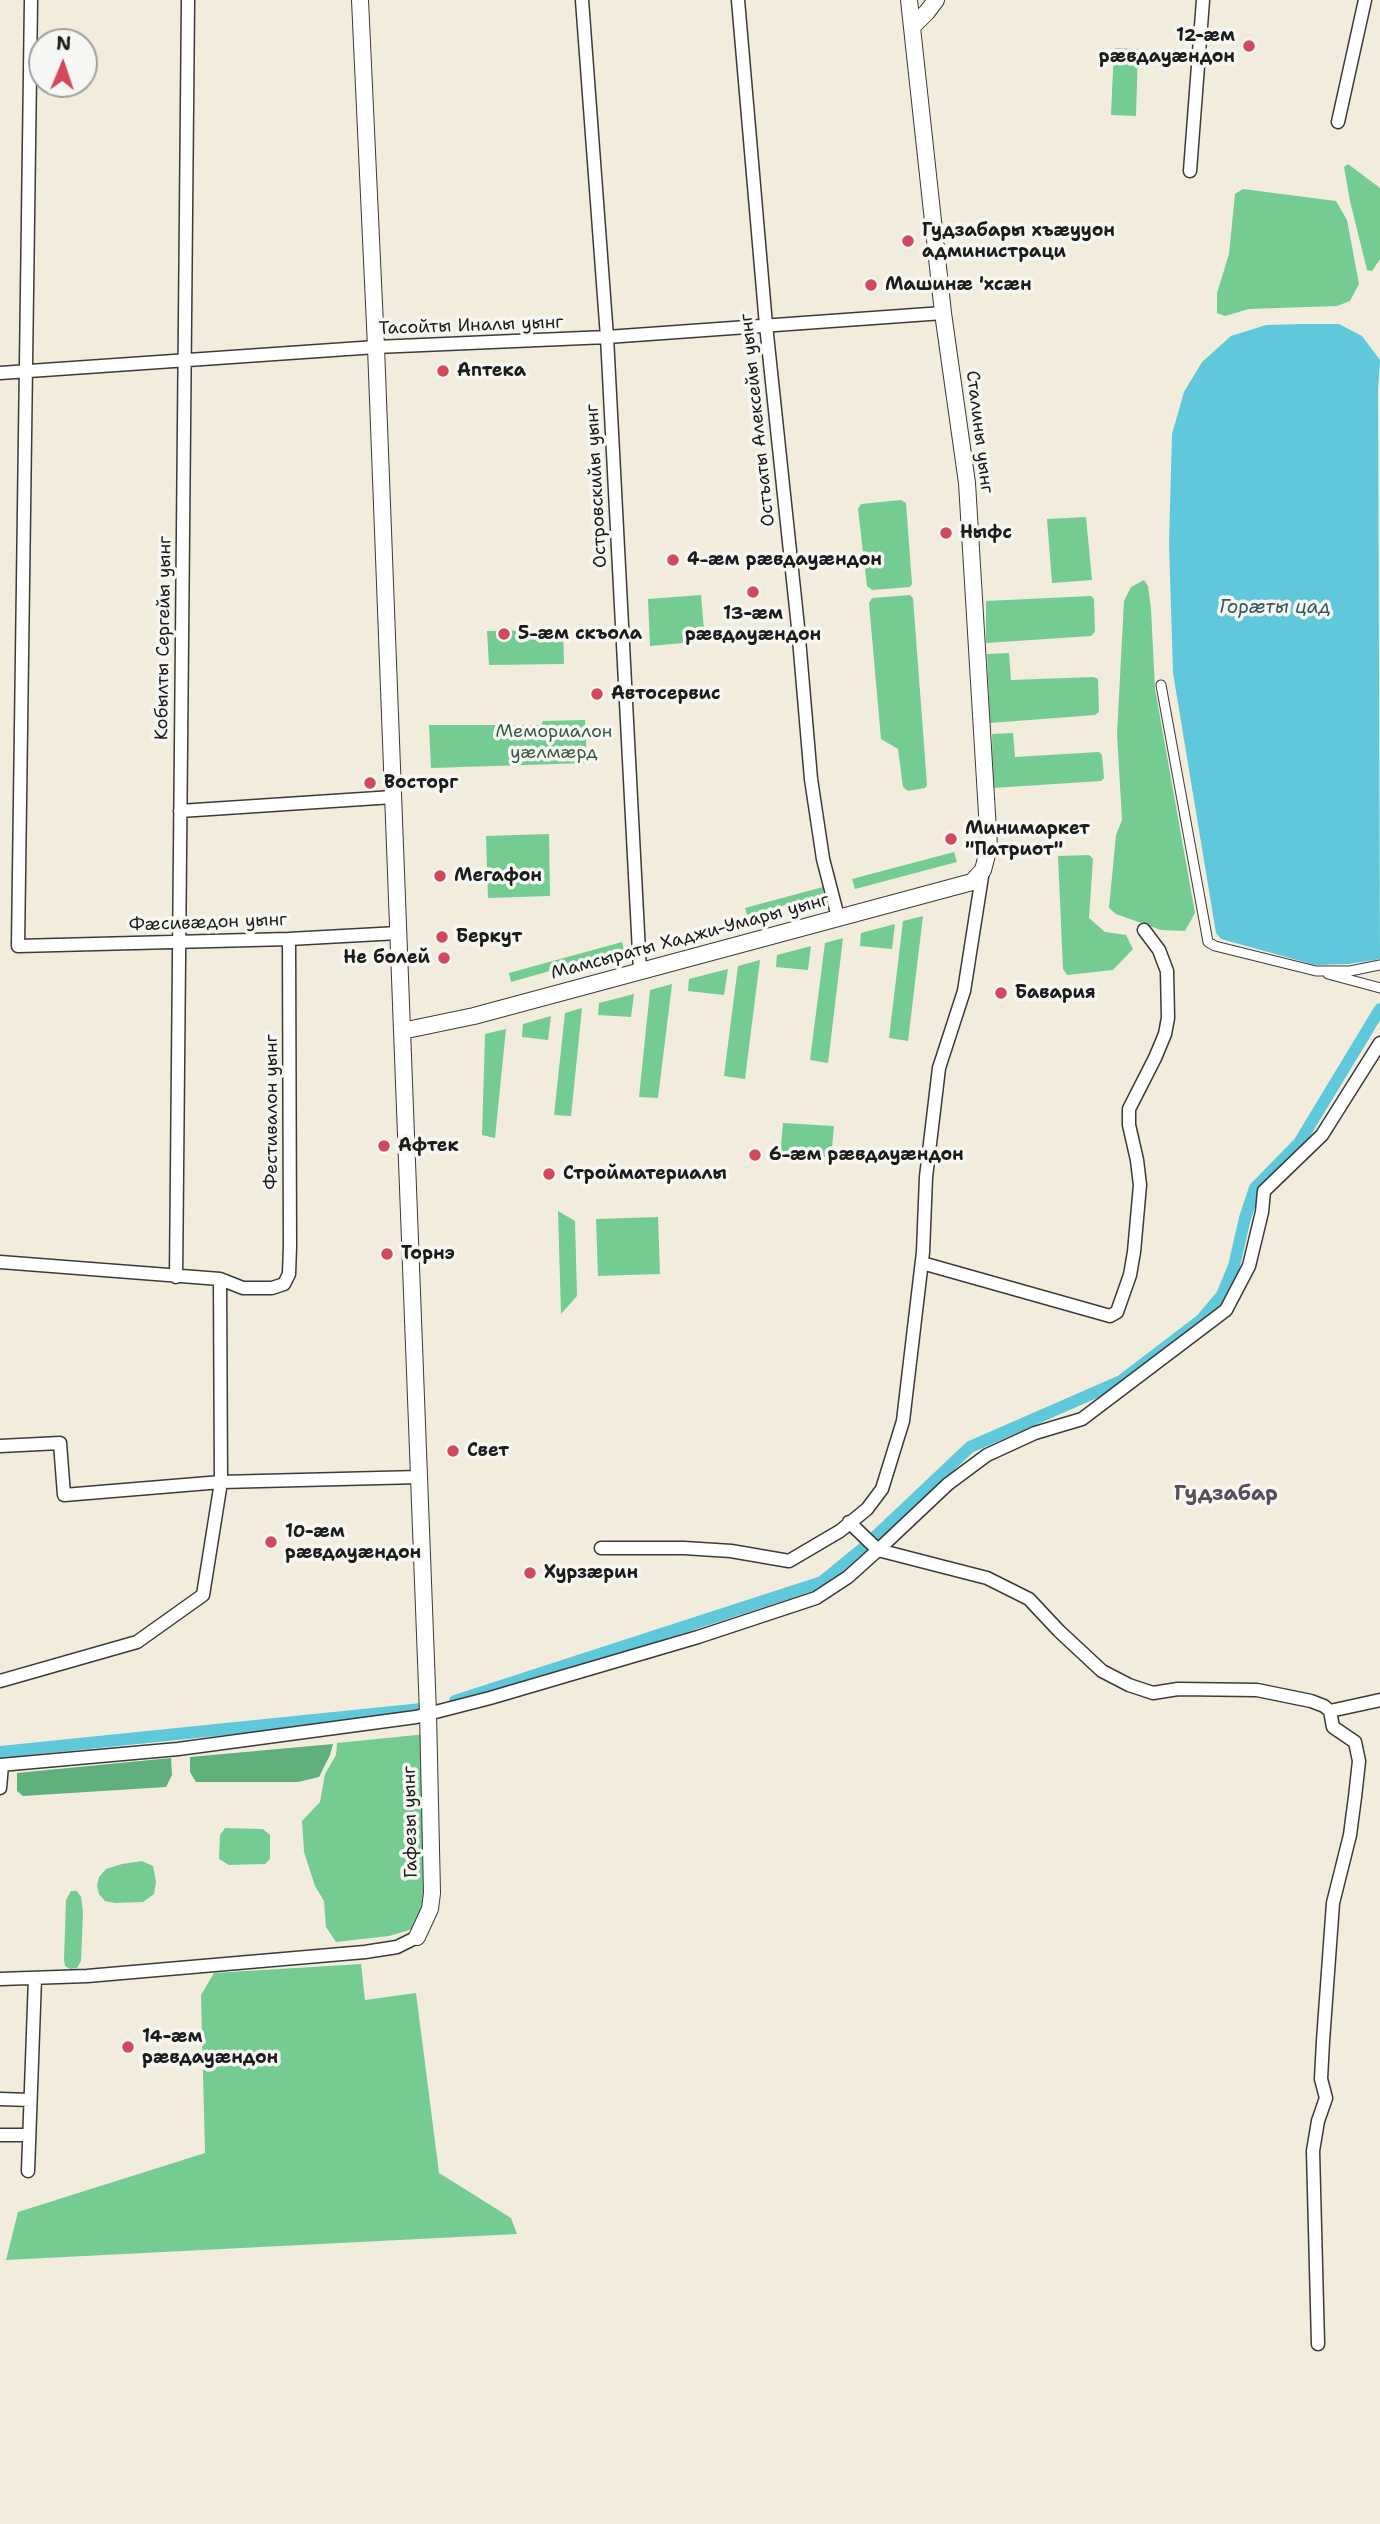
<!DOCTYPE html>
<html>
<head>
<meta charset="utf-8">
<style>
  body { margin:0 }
  #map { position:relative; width:1380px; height:2524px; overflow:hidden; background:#f1ecdb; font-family:"Shantell Sans",sans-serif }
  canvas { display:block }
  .north { position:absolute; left:28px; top:28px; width:70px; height:70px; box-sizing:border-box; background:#f6f6f2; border:2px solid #9f9f9c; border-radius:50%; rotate:2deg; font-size:19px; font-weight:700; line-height:28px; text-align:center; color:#1c1c1c }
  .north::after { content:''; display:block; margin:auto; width:24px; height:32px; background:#d1495b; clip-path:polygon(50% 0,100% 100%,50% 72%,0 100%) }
</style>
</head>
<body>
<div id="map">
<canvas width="1380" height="2524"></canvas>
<div class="north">N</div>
</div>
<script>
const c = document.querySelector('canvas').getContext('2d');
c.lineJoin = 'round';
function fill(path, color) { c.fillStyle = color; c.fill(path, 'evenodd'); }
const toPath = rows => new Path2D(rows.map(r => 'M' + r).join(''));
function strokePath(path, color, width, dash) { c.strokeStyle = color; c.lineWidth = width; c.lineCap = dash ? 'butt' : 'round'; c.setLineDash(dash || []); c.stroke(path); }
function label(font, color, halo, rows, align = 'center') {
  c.font = font + ' "Shantell Sans",sans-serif'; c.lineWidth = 7; c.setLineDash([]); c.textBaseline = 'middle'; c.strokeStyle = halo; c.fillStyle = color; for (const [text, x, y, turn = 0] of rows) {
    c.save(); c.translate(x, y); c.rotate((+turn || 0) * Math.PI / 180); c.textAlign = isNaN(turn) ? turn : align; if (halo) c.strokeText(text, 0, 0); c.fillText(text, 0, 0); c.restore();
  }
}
fill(toPath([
  [1114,48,1138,49,1136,116,1111,115],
  [1348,164,1380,188,1380,259,1372,271,1367,270,1350,201,1344,167],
  [1243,189,1336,201,1347,220,1359,284,1350,301,1337,306,1249,309,1225,316,1217,313,1217,293,1229,254,1235,194],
  [901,500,906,503,912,584,910,587,872,590,867,586,858,509,861,504],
  [1086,517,1092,580,1052,583,1047,519],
  [1144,580,1148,586,1151,609,1155,689,1195,913,1185,931,1161,930,1116,914,1109,908,1116,835,1122,820,1117,734,1124,601,1131,587],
  [701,595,705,641,650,646,648,599],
  [910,595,913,598,927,785,925,788,908,791,903,787,898,749,881,739,869,603,872,598],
  [1091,596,1094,599,1095,632,1091,636,986,643,986,601],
  [563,630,564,664,489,665,487,631],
  [1009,653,1011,680,1094,677,1098,679,1099,712,1095,715,990,723,987,654],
  [585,720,587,763,431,768,429,725,541,725,543,721],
  [1013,733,1015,757,1099,752,1102,755,1104,778,1101,781,993,788,992,734],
  [549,834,550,896,488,898,486,836],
  [954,852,957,862,855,889,852,879],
  [1089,855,1093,859,1089,918,1105,932,1126,935,1133,949,1113,970,1067,975,1063,969,1058,856],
  [823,887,824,895,747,915,745,908],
  [923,916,908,1041,889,1038,903,921],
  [895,924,892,949,860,946,861,933],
  [843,938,828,1063,810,1060,825,943],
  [622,942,624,950,511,982,509,973],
  [811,946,808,970,776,967,777,955],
  [760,960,745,1079,724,1076,738,966],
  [728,969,724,995,688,991,689,979],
  [672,984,658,1098,639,1097,650,990],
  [634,994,631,1017,598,1015,599,1003],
  [582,1008,571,1116,554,1115,565,1013],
  [551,1016,548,1040,522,1037,523,1024],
  [506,1029,495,1138,482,1135,485,1034],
  [783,1123,834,1126,831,1157,780,1157],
  [558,1211,575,1221,577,1296,561,1314],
  [658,1217,660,1274,598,1276,596,1219],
  [426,1734,438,1895,416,1928,389,1936,336,1942,326,1927,324,1901,315,1886,304,1852,302,1821,320,1802,325,1774,336,1755,337,1743],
  [225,1828,263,1829,270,1835,270,1859,265,1864,229,1865,219,1859,220,1835],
  [142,1861,153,1866,156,1882,154,1894,143,1902,115,1903,105,1901,99,1894,97,1886,99,1877,106,1869,122,1864],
  [71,1891,77,1891,81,1897,83,1912,81,1961,77,1968,70,1969,65,1966,64,1960,66,1900],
  [361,1964,365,2000,416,1993,439,2173,511,2218,517,2234,6,2260,18,2212,205,2153,201,1995,214,1973]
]), '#74cc92');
fill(toPath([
  [333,1744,330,1755,319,1777,298,1782,196,1782,190,1772,190,1757],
  [171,1758,172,1775,166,1787,23,1796,17,1791,17,1773]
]), '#5fb07c');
fill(toPath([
  [1301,324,1339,324,1362,336,1380,360,1378,389,1380,959,1349,964,1315,965,1221,939,1216,933,1173,673,1169,543,1172,434,1184,392,1202,362,1231,336,1266,325]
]), '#5fc9db');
strokePath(toPath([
  [455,1701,822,1582,861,1550,970,1447,1121,1381,1201,1320,1222,1295,1234,1266,1245,1218,1255,1188,1299,1143,1380,1009],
  [0,1752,422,1709]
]), '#5fc9db', 12);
const pedestrian = toPath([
  [1161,685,1208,942,1215,946,1316,971,1350,971,1380,965],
  [1328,974,1380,988]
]);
const minor = toPath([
  [31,0,18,946,289,939,398,933],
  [582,0,607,337,640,971],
  [738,0,766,325,798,627,811,779,823,859,838,917],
  [1338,122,1365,0],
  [1190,171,1203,0],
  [0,373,376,347,607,337,943,313],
  [180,811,393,797],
  [0,1262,220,1279,243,1288,272,1288,284,1284,289,1274,290,1246,289,939],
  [922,1263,1110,1316,1117,1312,1130,1275,1134,1252,1140,1185,1137,1160,1129,1125,1129,1109,1155,1058,1165,1034,1168,1018,1167,971,1159,950,1144,930],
  [176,1277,188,0],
  [0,1446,60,1443,64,1495,221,1482,419,1477],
  [601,1548,684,1548,731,1551,789,1561,840,1531,867,1509,882,1489,903,1421,923,1252,926,1177,939,1068,964,991,983,870],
  [878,1550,987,1578,1029,1599,1059,1631,1102,1671,1129,1685,1153,1693,1178,1689,1257,1690,1311,1701,1324,1706,1330,1711,1333,1727,1355,1742,1359,1761,1355,1797,1350,1835,1333,1903,1323,2041,1321,2079,1326,2098,1318,2121,1313,2151,1318,2344],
  [878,1550,948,1484,987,1455,1035,1433,1082,1419,1226,1310,1249,1266,1262,1212,1264,1191,1322,1135,1380,1043],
  [0,1681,137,1642,203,1595,221,1482,220,1279],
  [1330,1711,1380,1700],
  [0,1765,178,1749,416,1717,490,1698,698,1637,816,1598,848,1577,878,1550,849,1522],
  [0,1788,2,1765],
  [0,1979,87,1976,365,1952,397,1947,417,1937],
  [0,2099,30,2100],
  [0,2135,29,2135],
  [28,2171,35,1978]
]);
const tertiary = toPath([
  [360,0,376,347,428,1713,432,1893,430,1909,417,1937],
  [912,27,927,12,936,0],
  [402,1031,474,1016,972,882,983,870,989,847,967,483,943,313,909,0]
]);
strokePath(pedestrian, '#3c3b39', 11);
strokePath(minor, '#3c3b39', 15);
strokePath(tertiary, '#3c3b39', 18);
strokePath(pedestrian, '#fff', 9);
strokePath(minor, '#fff', 12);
strokePath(tertiary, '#fff', 16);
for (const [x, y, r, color] of [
  [1249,46,7,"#d1495b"],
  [908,241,7,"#d1495b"],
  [871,285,7,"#d1495b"],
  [443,371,7,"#d1495b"],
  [946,533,7,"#d1495b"],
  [673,560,7,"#d1495b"],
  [753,592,7,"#d1495b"],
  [504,634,7,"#d1495b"],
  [597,694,7,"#d1495b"],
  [370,783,7,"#d1495b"],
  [951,839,7,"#d1495b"],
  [440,876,7,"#d1495b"],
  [442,937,7,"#d1495b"],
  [444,958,7,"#d1495b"],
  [1001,993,7,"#d1495b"],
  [384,1146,7,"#d1495b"],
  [755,1155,7,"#d1495b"],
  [549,1174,7,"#d1495b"],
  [387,1254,7,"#d1495b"],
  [453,1451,7,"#d1495b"],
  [271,1542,7,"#d1495b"],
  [530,1573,7,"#d1495b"],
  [128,2047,7,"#d1495b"]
]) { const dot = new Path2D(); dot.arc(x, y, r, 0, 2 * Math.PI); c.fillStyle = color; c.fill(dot); strokePath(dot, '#f6f6f2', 2.5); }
label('bold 18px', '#1c1c1c', '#f6f6f2', [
  ["12-æм",1235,36,"right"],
  ["рӕвдауӕндон",1235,57,"right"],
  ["Гудзабары хъæууон",922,231],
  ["администраци",922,252],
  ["Машинæ 'хсæн",885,285],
  ["Аптека",457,371],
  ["Ныфс",960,533],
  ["4-æм рӕвдауӕндон",687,560],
  ["13-æм",753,614,"center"],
  ["рӕвдауӕндон",753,635,"center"],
  ["5-æм скъола",518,634],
  ["Автосервис",611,694],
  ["Восторг",384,783],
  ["Минимаркет",965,829],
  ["\"Патриот\"",965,850],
  ["Мегафон",454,876],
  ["Беркут",456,937],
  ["Не болей",430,958,"right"],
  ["Бавария",1015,993],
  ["Афтек",398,1146],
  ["6-æм рӕвдауӕндон",769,1155],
  ["Стройматериалы",563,1174],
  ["Торнэ",401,1254],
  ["Свет",467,1451],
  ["10-æм",285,1532],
  ["рӕвдауӕндон",285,1553],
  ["Хурзæрин",544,1573],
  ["14-æм",142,2037],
  ["рӕвдауӕндон",142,2058]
], 'left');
label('18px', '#1c1c1c', '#f6f6f2', [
  ["Тасойты Иналы уынг",471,326,-2],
  ["Остъаты Алексейы уынг",758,420,-96],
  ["Сталины уынг",979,432,83],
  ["Островскийы уынг",597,486,-93],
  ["Кобылты Сергейы уынг",164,638,-89],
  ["Фæсивæдон уынг",208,923,-2],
  ["Мамсыраты Хаджи-Умары уынг",690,937,-15],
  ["Фестивалон уынг",272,1112,-90],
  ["Гафезы уынг",411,1822,-91]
]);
label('18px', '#3b5a45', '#f6f6f2', [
  ["Мемориалон",554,732],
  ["уæлмæрд",554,753]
]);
label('italic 19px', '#33595f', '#f6f6f2', [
  ["Горӕты цад",1275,608]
]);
label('bold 21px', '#5c4d5a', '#f6f6f2', [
  ["Гудзабар",1226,1495]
]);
</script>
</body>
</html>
